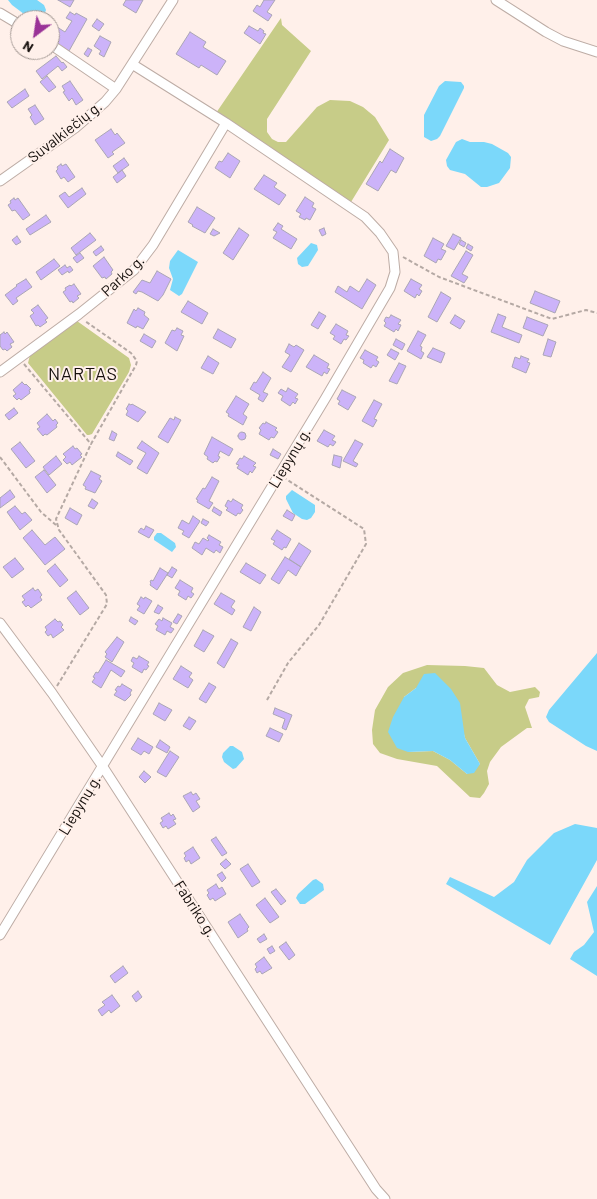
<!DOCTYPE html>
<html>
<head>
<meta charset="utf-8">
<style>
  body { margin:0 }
  #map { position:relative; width:597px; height:1199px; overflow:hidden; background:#fff0ea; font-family:Barlow,sans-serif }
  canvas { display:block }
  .north { position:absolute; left:10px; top:10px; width:50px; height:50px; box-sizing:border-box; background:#fff0ea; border:1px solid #a19691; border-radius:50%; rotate:211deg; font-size:14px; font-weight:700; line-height:20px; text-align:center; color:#150f0c }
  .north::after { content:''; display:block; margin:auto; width:18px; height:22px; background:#9a3397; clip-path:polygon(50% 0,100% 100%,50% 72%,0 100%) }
</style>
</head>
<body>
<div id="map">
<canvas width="597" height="1199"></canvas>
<div class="north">N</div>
</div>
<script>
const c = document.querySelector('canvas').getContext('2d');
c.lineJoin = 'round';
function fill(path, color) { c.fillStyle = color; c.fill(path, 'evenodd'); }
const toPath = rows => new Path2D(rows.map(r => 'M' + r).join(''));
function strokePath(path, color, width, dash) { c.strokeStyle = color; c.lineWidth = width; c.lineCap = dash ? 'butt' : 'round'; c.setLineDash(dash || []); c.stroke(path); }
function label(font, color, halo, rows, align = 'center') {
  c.font = font + ' Barlow,sans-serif'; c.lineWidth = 4; c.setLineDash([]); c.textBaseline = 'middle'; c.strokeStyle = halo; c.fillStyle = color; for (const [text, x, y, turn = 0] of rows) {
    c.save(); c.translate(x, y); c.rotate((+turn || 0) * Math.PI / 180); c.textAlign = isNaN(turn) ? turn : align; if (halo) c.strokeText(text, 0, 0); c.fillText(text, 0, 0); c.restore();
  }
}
fill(toPath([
  [281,18,282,25,311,51,267,119,267,132,272,139,278,142,286,142,317,107,330,100,350,101,363,107,375,117,389,140,351,202,216,113],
  [74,320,77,321,129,358,131,365,129,372,92,434,89,435,87,435,28,363,30,355],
  [427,665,465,666,484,668,497,685,510,692,535,687,540,692,539,697,529,699,525,707,532,728,527,728,501,747,490,762,487,771,489,784,484,793,480,798,470,797,437,766,397,759,380,753,373,744,372,730,375,710,388,687,403,673],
  [416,688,462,726,465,738,480,764,467,774,450,760,433,751,408,752,404,697]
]), '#c7cc88');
fill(toPath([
  [8,0,37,0,44,5,46,10,44,15,40,20,32,20,12,5],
  [445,81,461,82,464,86,464,88,440,136,437,139,431,141,424,137,424,115,439,86],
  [462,139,470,142,484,142,492,144,508,153,511,157,510,168,499,183,487,187,481,187,465,174,450,170,447,166,446,160,456,142],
  [311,243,317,245,318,250,308,266,302,267,298,264,297,258],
  [178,250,198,262,182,294,179,296,170,290,173,279,169,268,170,261],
  [292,490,315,505,315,512,311,518,307,520,302,519,293,513,286,499,286,496],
  [157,533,161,533,175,543,176,547,172,552,154,540,154,537],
  [597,653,597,751,586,746,549,722,546,717,549,710],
  [435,673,451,689,460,703,465,738,480,764,474,773,467,774,450,760,433,751,408,752,397,748,388,732,393,717,404,697,416,688,424,674],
  [230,746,233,746,242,752,244,759,236,768,233,769,224,762,222,757,223,753],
  [575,824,597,828,597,860,550,945,446,884,450,877,494,897,514,882,527,860,554,833],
  [316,879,323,884,324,890,305,904,300,904,296,898,298,894,313,880],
  [597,886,597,976,570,959,574,952,584,945,594,932,587,902]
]), '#7bd8fa');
const building = toPath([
  [58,0,74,0,70,7,58,0],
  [126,0,143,0,136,13,123,5,126,0],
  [264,0,275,0,267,12,272,15,268,21,253,11,257,5,260,7,264,0],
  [70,12,75,15,76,13,87,19,69,51,50,40,57,27,65,32,72,21,66,18,70,12],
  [97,19,104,24,99,31,92,26,97,19],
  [249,26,258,31,260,28,264,31,263,33,266,34,260,44,244,33,249,26],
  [190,32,206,42,203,47,226,61,217,75,201,65,199,68,176,54,190,32],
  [100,36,111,42,104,57,99,54,101,51,94,46,100,36],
  [88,48,92,50,88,57,84,54,88,48],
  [56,56,62,63,63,62,67,67,62,71,58,66,42,79,36,71,56,56],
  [47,76,56,87,49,92,40,82,47,76],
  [70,81,83,100,76,105,72,98,69,101,63,92,65,91,62,86,70,81],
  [25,89,29,96,12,108,7,102,25,89],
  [35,105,44,119,35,125,30,117,32,115,28,109,35,105],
  [111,129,115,135,117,133,125,143,112,152,114,154,108,158,95,140,111,129],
  [390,149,404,158,396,173,391,170,378,191,366,184,380,161,382,163,390,149],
  [228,153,240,161,230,178,215,168,219,161,222,162,228,153],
  [124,158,129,165,118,173,113,166,124,158],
  [61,164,62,166,66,164,75,177,68,182,64,177,61,179,56,171,58,169,57,167,61,164],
  [122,170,126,176,117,183,113,177,122,170],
  [264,175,277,183,274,187,286,195,279,205,254,189,264,175],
  [82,188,86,194,68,208,59,196,65,192,69,197,82,188],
  [305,197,314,203,312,207,316,209,310,220,306,218,305,220,299,217,301,214,296,211,305,197],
  [14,198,15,200,18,198,30,215,23,220,15,210,12,211,8,205,11,203,10,201,14,198],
  [197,207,215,218,205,233,192,226,193,225,188,222,197,207],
  [46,215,51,222,30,235,26,229,46,215],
  [278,223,283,226,281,229,297,239,291,249,273,238,277,232,273,230,278,223],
  [239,228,249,235,233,260,223,253,239,228],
  [324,228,326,234,322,236,319,230,324,228],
  [213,229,220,233,214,236,210,234,213,229],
  [90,233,96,240,76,255,71,248,90,233],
  [453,234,461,238,454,250,446,246,453,234],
  [17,236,21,242,16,245,12,240,17,236],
  [433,238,444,244,441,249,446,251,441,260,438,259,436,263,424,256,433,238],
  [461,240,466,243,464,247,459,244,461,240],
  [468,244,473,247,471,251,466,248,468,244],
  [101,246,104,250,96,256,93,252,101,246],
  [466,251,473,255,462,274,468,277,464,283,451,276,466,251],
  [80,253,84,258,77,263,73,258,80,253],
  [104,257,113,270,111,272,112,274,106,279,105,277,102,278,93,266,104,257],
  [54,259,60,266,41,280,36,272,54,259],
  [65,265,67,268,70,266,73,270,69,273,68,271,62,275,58,270,65,265],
  [157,271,171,279,163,295,158,301,142,292,138,291,136,294,133,292,142,280,150,283,157,271],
  [26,279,32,287,16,298,18,301,13,305,5,295,17,286,16,285,26,279],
  [367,279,376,285,362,309,335,292,338,286,347,292,350,286,359,292,367,279],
  [411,279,422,285,419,289,422,291,419,296,417,294,415,298,404,291,411,279],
  [74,284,81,294,77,296,79,298,73,303,72,301,70,302,63,292,66,290,65,288,70,285,71,286,74,284],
  [535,291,560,301,555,313,530,303,535,291],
  [441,292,451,298,437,322,428,317,441,292],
  [188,301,208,313,202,324,181,312,188,301],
  [38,305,48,318,45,320,47,322,40,327,38,325,36,326,30,316,34,313,31,310,38,305],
  [138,308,145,312,144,315,149,319,143,329,137,326,136,328,127,323,134,309,136,311,138,308],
  [319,312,326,316,318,329,311,325,319,312],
  [498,314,506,317,502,327,522,335,519,343,491,332,498,314],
  [391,315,401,320,398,324,401,325,398,331,396,329,394,332,384,326,386,323,384,321,386,317,389,318,391,315],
  [455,315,465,321,460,329,450,323,455,315],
  [527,317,548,325,543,336,523,328,527,317],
  [336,324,348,331,346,335,349,336,346,340,344,339,341,344,333,339,335,336,330,333,336,324],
  [177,328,183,331,181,335,184,336,177,351,165,343,172,330,175,331,177,328],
  [218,329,236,339,231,348,213,338,218,329],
  [418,331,426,335,420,346,422,347,421,351,424,353,421,359,407,351,418,331],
  [4,332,5,334,7,332,14,342,10,344,12,347,7,351,5,349,3,350,0,346,0,335,4,332],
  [144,334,156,341,152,348,140,341,144,334],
  [396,339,405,344,402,350,393,345,396,339],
  [548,339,556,342,551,357,543,355,548,339],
  [289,344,294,347,296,345,304,350,291,372,282,367,290,355,285,352,289,344],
  [433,348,445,353,441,363,427,357,433,348],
  [391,349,399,353,395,360,387,355,391,349],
  [365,350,378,357,376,360,379,362,376,367,373,365,371,368,363,363,364,360,360,358,365,350],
  [314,355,329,364,327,368,330,369,327,374,324,372,322,376,306,367,314,355],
  [208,356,219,363,213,374,201,368,208,356],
  [521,356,529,359,527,362,530,363,526,373,512,367,515,357,520,359,521,356],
  [399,363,406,366,397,384,389,381,399,363],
  [263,372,271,378,263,392,268,394,263,402,258,399,260,395,250,389,254,382,256,383,263,372],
  [22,382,25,385,26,384,31,389,29,390,30,393,21,400,19,398,17,400,13,396,16,394,13,390,22,382],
  [288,388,298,394,295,398,298,399,295,404,293,402,290,406,281,400,283,396,278,393,281,389,286,392,288,388],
  [342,390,356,397,348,410,338,404,340,401,337,399,342,390],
  [236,396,249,404,243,414,247,417,243,425,228,416,229,414,226,412,236,396],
  [374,400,382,404,374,419,377,420,373,427,362,421,374,400],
  [129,404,131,405,132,404,146,412,138,422,126,415,128,411,126,409,129,404],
  [14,408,18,413,9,420,5,415,14,408],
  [47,414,53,421,55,419,58,423,56,425,57,427,47,435,45,434,43,436,37,429,40,427,37,423,47,414],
  [175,417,181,420,168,443,158,437,170,418,174,420,175,417],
  [266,422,277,428,275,430,278,432,274,438,271,437,269,440,259,434,261,430,259,428,263,423,265,424,266,422],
  [324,430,335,436,332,440,336,442,333,446,330,444,328,447,317,441,324,430],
  [112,431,117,434,114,441,109,439,112,431],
  '238 436a4 4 0 1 1 8 0a4 4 0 1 1-8 0Z',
  [212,437,233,449,229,456,220,451,218,456,220,457,217,462,215,461,213,463,207,459,208,457,204,454,212,437],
  [355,440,363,444,353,461,358,464,356,467,343,461,355,440],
  [142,441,159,453,147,474,137,468,146,453,137,448,142,441],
  [20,442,35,461,26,468,11,449,20,442],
  [73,446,75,449,77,448,82,454,80,455,82,457,72,465,70,462,67,464,63,460,66,457,63,454,73,446],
  [273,449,281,454,278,459,270,455,273,449],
  [118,452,133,461,130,465,116,456,118,452],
  [334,455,342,457,340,468,332,465,334,455],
  [56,456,62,464,49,475,43,467,56,456],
  [244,456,256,463,253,466,256,467,252,473,250,471,248,475,237,468,239,465,236,464,240,458,242,459,244,456],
  [44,470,56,485,47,493,35,477,44,470],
  [91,471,101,476,99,479,102,481,95,493,85,489,86,487,83,485,91,471],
  [212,477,219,481,209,501,213,503,209,509,197,502,198,500,196,499,203,488,205,489,212,477],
  [10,490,15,497,0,508,0,498,10,490],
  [92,499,98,503,94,509,88,506,92,499],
  [233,499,243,505,241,508,243,510,240,514,238,513,236,516,226,510,228,508,225,506,228,500,231,502,233,499],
  [15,506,22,514,25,512,32,520,20,530,7,512,15,506],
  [214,507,222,512,220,516,212,511,214,507],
  [70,508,82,515,77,525,65,518,70,508],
  [287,510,295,515,292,521,283,516,287,510],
  [193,516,200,521,189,538,182,534,184,531,178,528,182,520,189,524,193,516],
  [203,519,209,522,206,526,201,523,203,519],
  [146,526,154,530,149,538,138,532,141,528,144,530,146,526],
  [32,530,45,545,55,537,65,549,45,565,23,538,32,530],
  [277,530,291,539,286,548,284,547,282,550,273,544,275,541,271,539,277,530],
  [209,535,221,542,219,545,223,547,220,553,216,550,214,553,206,548,202,555,192,548,195,542,199,544,203,538,208,541,209,540,207,538,209,535],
  [299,543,311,551,301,567,289,559,299,543],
  [285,557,301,567,296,576,288,570,279,584,271,579,285,557],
  [15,558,24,569,12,578,3,567,15,558],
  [246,563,266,575,260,584,240,572,246,563],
  [55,564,68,580,60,587,47,571,55,564],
  [172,567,177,570,172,578,167,575,172,567],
  [160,568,168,573,157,590,150,585,151,583,150,582,151,580,153,581,160,568],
  [180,580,193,588,191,592,194,594,191,598,188,596,186,600,178,595,180,591,175,588,180,580],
  [33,588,35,591,38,589,42,595,40,597,42,600,31,608,28,605,26,607,22,602,25,600,22,596,33,588],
  [76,591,89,608,80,615,67,598,76,591],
  [221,593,235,601,231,607,235,610,232,615,214,604,221,593],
  [141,597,144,599,145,597,152,601,144,614,137,610,140,606,137,604,141,597],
  [158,605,163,608,159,614,154,612,158,605],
  [254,607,261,612,251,631,243,627,254,607],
  [178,614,182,616,177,624,173,622,178,614],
  [131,617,138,621,135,625,129,621,131,617],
  [163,618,172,623,170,627,174,629,171,633,167,631,165,635,156,630,158,626,155,624,159,619,162,621,163,618],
  [55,619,58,622,60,621,63,625,61,627,64,630,53,638,51,634,48,636,45,632,47,630,45,627,55,619],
  [203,630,214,636,204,652,194,646,203,630],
  [117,637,124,642,112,662,105,657,107,654,105,652,117,637],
  [231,639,238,643,224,668,217,663,231,639],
  [139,656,149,662,147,665,149,666,146,670,144,669,142,673,132,667,134,663,131,661,133,657,137,659,139,656],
  [106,660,125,671,121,677,111,670,101,688,92,682,95,678,93,677,96,672,98,673,106,660],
  [181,666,192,673,189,677,193,680,188,688,173,679,181,666],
  [209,683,216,687,206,703,199,699,209,683],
  [122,684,132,690,130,693,131,695,125,701,114,695,117,691,115,690,118,686,120,687,122,684],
  [159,703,172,710,165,721,153,714,159,703],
  [275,708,292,715,286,730,282,728,285,719,273,714,275,708],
  [189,717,196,721,190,730,183,726,189,717],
  [270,728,283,734,279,742,266,736,270,728],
  [138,738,153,747,149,754,144,751,141,755,131,749,138,738],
  [160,740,170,747,167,753,156,747,160,740],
  [170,751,179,757,166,777,157,772,170,751],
  [144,771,151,777,145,783,139,777,144,771],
  [191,792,193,795,196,793,200,799,196,801,200,807,193,812,183,796,191,792],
  [169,813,171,816,173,814,176,819,173,820,176,824,168,829,166,826,163,828,160,823,163,821,161,818,169,813],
  [216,837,227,853,222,856,211,840,216,837],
  [193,847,200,858,191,864,189,860,186,862,184,858,186,856,184,853,193,847],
  [226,859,231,864,225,869,220,864,226,859],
  [248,864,260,882,252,887,240,869,248,864],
  [222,872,226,878,222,882,217,875,222,872],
  [216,884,219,889,222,887,226,894,215,901,213,898,210,900,207,895,209,893,207,890,216,884],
  [276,889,286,901,281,905,271,892,276,889],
  [265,898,279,917,270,923,256,905,265,898],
  [240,914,249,927,247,929,248,931,238,938,228,922,240,914],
  [264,934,267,939,260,943,257,939,264,934],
  [286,942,295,955,289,960,279,947,286,942],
  [272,946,275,951,270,954,267,949,272,946],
  [264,957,272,968,262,974,260,971,257,973,255,969,257,967,255,964,264,957],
  [123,966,128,973,115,983,110,976,123,966],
  [138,991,142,997,136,1002,132,996,138,991],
  [112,995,120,1006,111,1013,109,1010,102,1016,98,1010,105,1005,102,1002,112,995]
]);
fill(building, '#ccb3f9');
strokePath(building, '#aaa5b5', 1);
const minor = toPath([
  [496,0,546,32,563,41,597,52],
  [0,13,20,25],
  [50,44,116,89],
  [0,181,75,128,105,102,116,89,173,0],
  [0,372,79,314,134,270,153,245,226,123],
  [0,623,52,693,103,767,376,1189,385,1199],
  [0,935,325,399,390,288,395,272,393,252,380,233,365,217,226,123,132,64]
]);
strokePath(minor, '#bdaca5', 11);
strokePath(toPath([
  [403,257,439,277,552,319,586,310,597,313],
  [24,364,91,444,136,365,137,361,131,353,85,321],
  [0,457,41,512,56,525],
  [57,686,107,604,106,595,59,530,56,519,91,444],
  [267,700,288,663,319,625,366,544,364,529,286,479]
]), '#b5a9a4', 2, [4, 2.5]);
strokePath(minor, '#fff', 9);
label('15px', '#150f0c', '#fff0ea', [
  ["Suvalkiečių g.",65,132,-38],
  ["Parko g.",123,276,-43],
  ["Liepynų g.",290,458,-59],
  ["Liepynų g.",80,805,-59],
  ["Fabriko g.",195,909,57]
]);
c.letterSpacing = '1px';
label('18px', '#150f0c', '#fff0ea', [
  ["NARTAS",83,374]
]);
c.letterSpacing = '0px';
</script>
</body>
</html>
